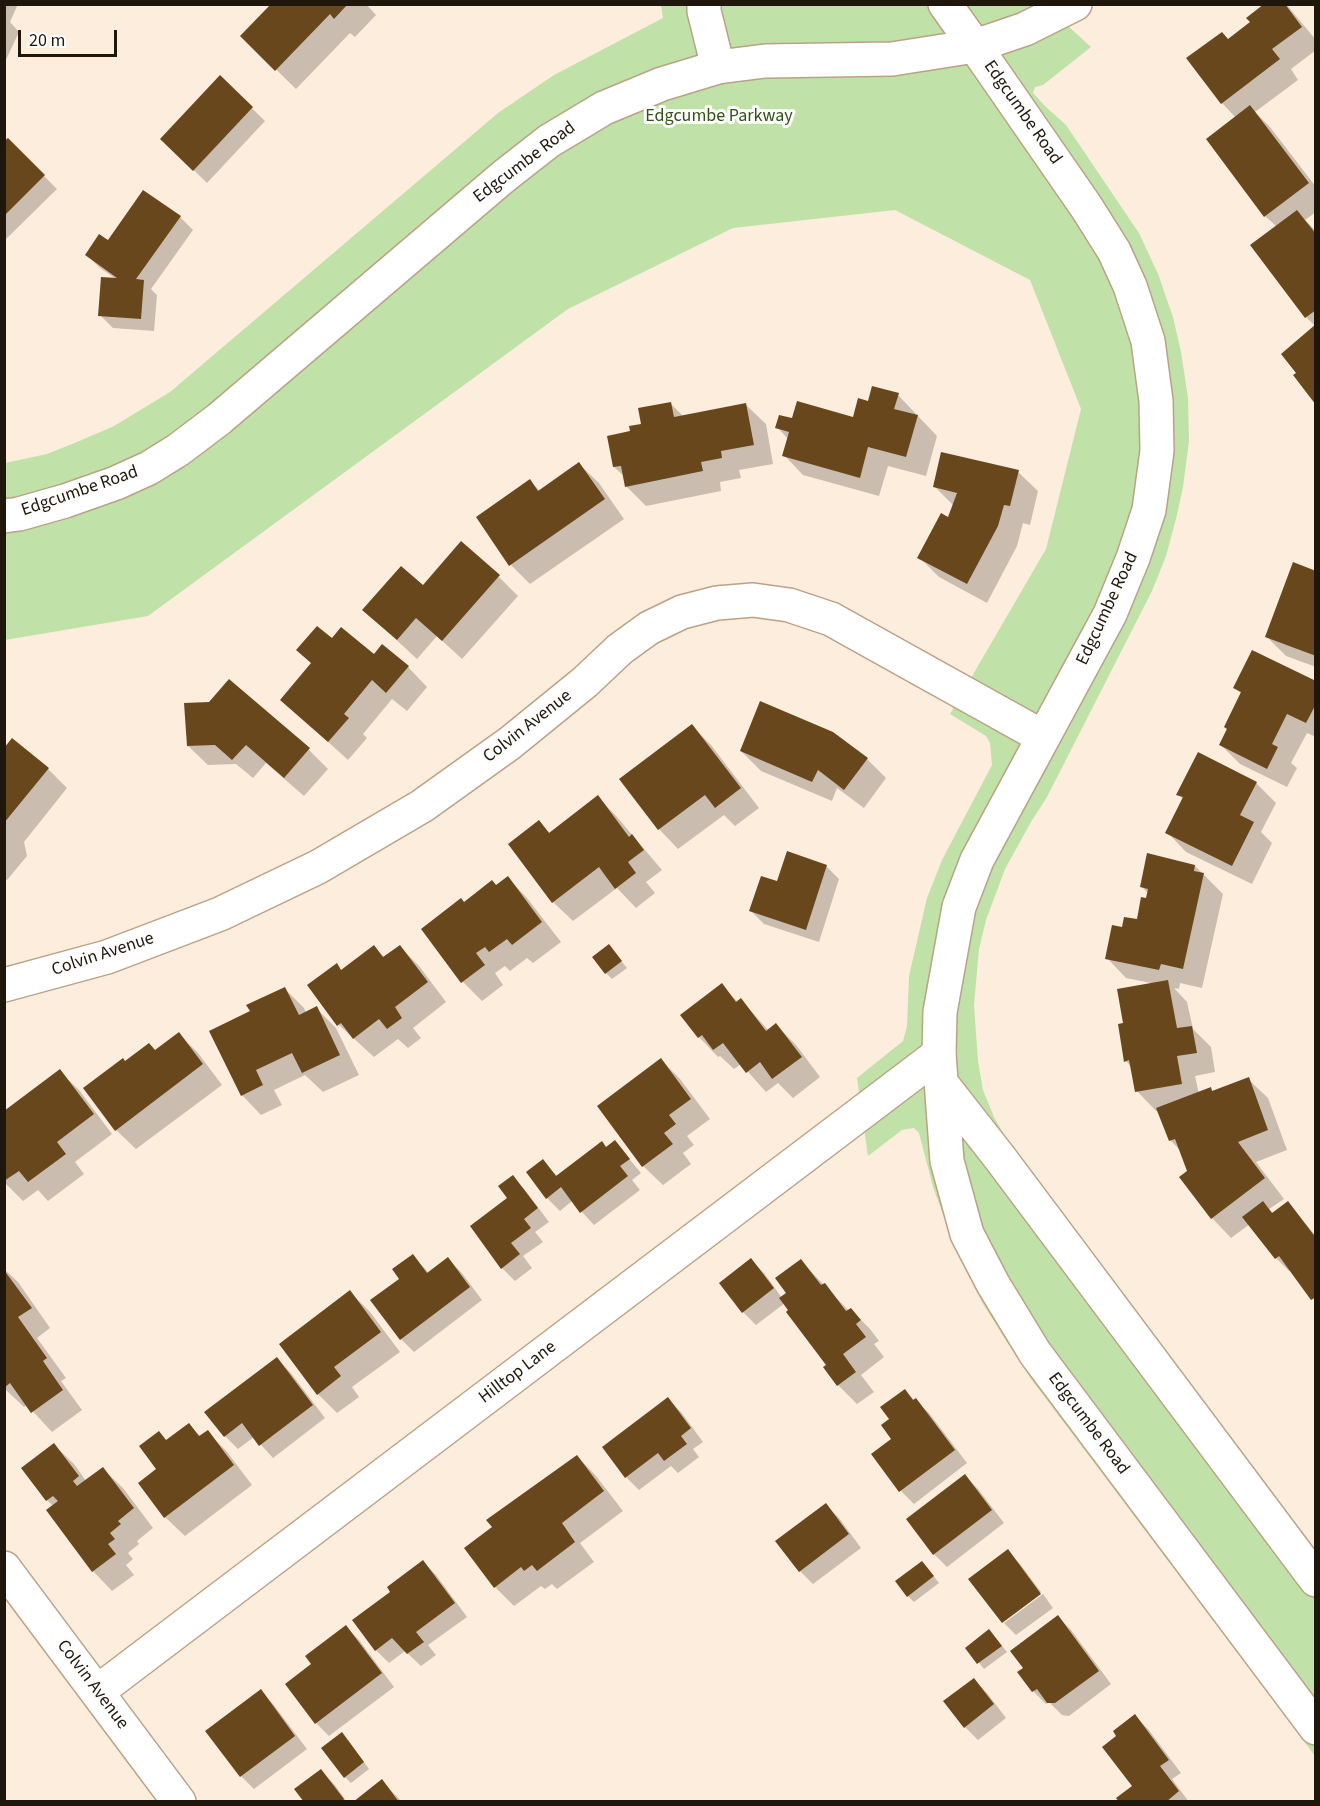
<!DOCTYPE html>
<html>
<head>
<meta charset="utf-8">
<style>
  body { margin:0 }
  #map { position:relative; width:1320px; height:1806px; overflow:hidden; background:#fdeddc; font-family:"Source Sans 3",sans-serif }
  canvas { display:block }
  .frame { position:absolute; inset:0; border:6px solid #20170c; pointer-events:none }
  .scale { position:absolute; left:18px; top:30px; width:99px; height:27px; box-sizing:border-box; border:3px solid #20170c; border-top:0; padding-left:8px; font-size:18px; line-height:21px; white-space:nowrap; color:#20170c; -webkit-text-stroke:4px #fdfdfd; paint-order:stroke }
</style>
</head>
<body>
<div id="map">
<canvas width="1320" height="1806"></canvas>
<div class="frame"></div>
<div class="scale">20 m</div>
</div>
<script>
const c = document.querySelector('canvas').getContext('2d');
c.lineJoin = 'round';
function fill(path, color) { c.fillStyle = color; c.fill(path, 'evenodd'); }
const toPath = rows => new Path2D(rows.map(r => 'M' + r).join(''));
function strokePath(path, color, width, dash) { c.strokeStyle = color; c.lineWidth = width; c.lineCap = dash ? 'butt' : 'round'; c.setLineDash(dash || []); c.stroke(path); }
function label(font, color, halo, rows, align = 'center') {
  c.font = font + ' "Source Sans 3",sans-serif'; c.lineWidth = 6; c.setLineDash([]); c.textBaseline = 'middle'; c.strokeStyle = halo; c.fillStyle = color; for (const [text, x, y, turn = 0] of rows) {
    c.save(); c.translate(x, y); c.rotate((+turn || 0) * Math.PI / 180); c.textAlign = isNaN(turn) ? turn : align; if (halo) c.strokeText(text, 0, 0); c.fillText(text, 0, 0); c.restore();
  }
}
fill(toPath([
  [661,5,1045,5,1091,47,1043,85,1035,87,1033,93,1045,106,1066,125,1139,233,1158,274,1173,317,1181,352,1188,398,1189,441,1183,487,1176,519,1166,556,1152,591,1047,797,1031,822,1005,869,986,920,979,949,974,1005,978,1061,983,1090,994,1117,1014,1152,1315,1550,1315,1756,1031,1379,1005,1339,983,1304,956,1250,933,1187,919,1133,914,1128,902,1130,868,1156,857,1078,903,1041,907,1026,909,976,927,898,942,860,992,765,990,743,986,736,950,714,1046,549,1081,409,1030,280,895,210,733,228,568,309,148,616,5,640,5,463,47,454,77,442,114,426,170,392,498,113,554,75,663,18]
]), '#c0e2a8');
fill(toPath([
  [4,4,18,4,10,22,19,32,5,62],
  [273,4,366,4,376,15,355,37,350,33,296,89,242,36],
  [1266,4,1286,4,1316,40,1316,50,1291,69,1298,80,1255,112,1270,127,1316,187,1316,212,1305,220,1316,231,1316,403,1298,373,1315,326,1306,317,1277,227,1265,216,1236,118,1222,103,1228,40,1252,23],
  [220,77,265,121,207,183,162,139],
  [8,140,57,189,4,241,4,143],
  [144,192,180,217,193,230,151,289,157,295,154,331,113,328,100,315,116,279,100,268,87,255,108,242],
  [898,395,937,436,926,476,888,466,879,496,803,475,784,455,788,439,777,427,793,420,854,419,869,403],
  [671,404,684,417,746,405,766,424,773,464,739,470,741,478,720,482,721,491,646,506,626,486,625,477,614,467,632,432],
  [579,464,599,483,624,519,530,584,511,565,530,481,540,491],
  [1018,472,1038,491,1030,525,1023,523,1017,546,987,603,939,577,919,557,949,519,954,506,935,487],
  [1316,572,1316,667,1286,656,1267,637],
  [499,577,518,596,462,659,437,636,417,659,364,610,423,587],
  [332,640,408,667,427,687,407,711,392,699,363,734,367,738,348,760,282,700],
  [1316,682,1316,737,1307,733,1291,763,1297,768,1287,787,1240,764,1220,744,1242,694,1235,688],
  [186,705,309,750,328,769,304,796,266,763,253,778,236,764,208,765,188,746],
  [692,726,711,745,759,808,735,826,724,815,678,849,659,829],
  [4,750,48,769,67,788,24,842,27,856,7,880,4,879],
  [741,751,867,759,886,778,864,808,837,788,832,801,761,771],
  [1256,783,1276,803,1261,832,1272,843,1252,884,1186,852,1167,832,1183,799,1178,794],
  [598,797,617,817,662,870,646,882,655,893,636,908,617,888,573,921,553,902,539,822,550,833],
  [826,866,839,879,819,942,764,924,751,911,778,883],
  [1195,866,1223,894,1202,988,1180,983,1179,989,1174,988,1187,1002,1193,1029,1211,1047,1215,1072,1195,1076,1199,1094,1211,1089,1213,1092,1248,1079,1268,1098,1287,1150,1256,1162,1284,1199,1269,1209,1274,1214,1288,1203,1316,1236,1316,1302,1291,1270,1289,1271,1276,1258,1250,1224,1231,1238,1212,1218,1181,1178,1189,1172,1182,1152,1170,1140,1159,1111,1156,1111,1137,1091,1132,1068,1126,1061,1125,1025,1156,984,1126,978,1107,958,1123,929,1138,921,1149,894,1141,886],
  [508,878,527,898,561,942,533,963,527,958,510,971,505,966,495,973,503,985,482,1001,463,982,464,903,497,887],
  [609,946,627,968,612,979,606,973],
  [374,947,385,958,400,947,419,966,446,1002,413,1028,421,1038,408,1048,398,1039,374,1057,339,1025,336,965,342,971],
  [721,985,738,1002,741,1000,769,1031,776,1025,796,1045,820,1077,793,1098,778,1083,766,1092,741,1064,734,1069,720,1056,718,1057,699,1037,682,1015],
  [284,988,304,1008,306,1013,316,1008,336,1028,359,1075,323,1092,305,1075,274,1090,282,1105,261,1115,242,1095,252,1012],
  [179,1034,198,1053,222,1085,136,1149,116,1130,126,1063,155,1051],
  [661,1060,680,1079,710,1119,687,1136,694,1145,683,1153,691,1164,663,1185,643,1166],
  [59,1071,79,1090,112,1134,75,1162,84,1174,48,1201,38,1190,23,1201,4,1182,4,1112],
  [615,1142,641,1173,632,1180,640,1190,594,1225,572,1201,560,1211,547,1198,543,1161,558,1177],
  [513,1177,525,1190,549,1222,535,1232,543,1242,523,1256,532,1268,515,1281,502,1268],
  [413,1256,429,1273,448,1259,461,1272,482,1300,414,1352,401,1339],
  [751,1260,764,1273,782,1298,788,1294,801,1261,849,1311,851,1310,870,1329,879,1341,874,1344,884,1357,861,1375,874,1392,857,1404,838,1385,829,1365,785,1303,756,1325,743,1312],
  [4,1269,18,1282,50,1328,37,1338,66,1378,61,1381,82,1410,52,1432,27,1405,24,1407,6,1390,4,1391],
  [350,1292,370,1312,400,1352,352,1387,359,1397,337,1413,318,1394],
  [277,1359,290,1372,325,1418,273,1458,254,1437,238,1449,225,1436],
  [904,1391,929,1413,967,1463,914,1504,901,1491,891,1419],
  [668,1399,681,1412,703,1442,693,1449,699,1457,678,1473,671,1466,639,1490,626,1477],
  [189,1425,201,1437,208,1432,227,1452,252,1485,185,1536,165,1517,158,1469,167,1441],
  [54,1445,74,1464,86,1481,103,1469,123,1488,153,1528,137,1541,139,1544,128,1553,133,1559,126,1565,134,1575,112,1591,93,1571,48,1510,53,1506,47,1500],
  [577,1456,596,1476,623,1511,580,1543,594,1562,557,1589,552,1584,545,1589,541,1586,514,1606,495,1587,494,1528],
  [965,1476,978,1489,1004,1523,947,1567,934,1554],
  [826,1505,839,1518,861,1548,813,1584,800,1571],
  [1007,1551,1020,1564,1041,1592,1003,1621],
  [423,1562,436,1575,467,1617,428,1645,436,1655,421,1666,405,1651,389,1663,376,1650,354,1621,392,1592],
  [928,1569,939,1583,914,1602,908,1596],
  [1043,1594,1053,1608,1016,1635,1004,1623],
  [1058,1617,1071,1630,1111,1684,1069,1716,1062,1715,1049,1702,1046,1704,1033,1691,1025,1668],
  [346,1627,359,1640,394,1687,329,1736,316,1723,287,1684,313,1664],
  [995,1637,1007,1652,984,1669,967,1648],
  [974,1680,987,1693,1006,1718,978,1740,965,1727],
  [260,1691,273,1704,307,1749,254,1789,241,1776,207,1731],
  [1135,1716,1148,1729,1181,1773,1172,1779,1189,1802,1121,1802,1134,1786,1119,1736],
  [348,1740,369,1769,351,1783,345,1777],
  [321,1771,334,1784,347,1802,306,1802],
  [382,1781,402,1802,355,1802]
]), '#0003');
fill(toPath([
  [271,4,348,4,334,19,330,14,275,71,240,36],
  [1264,4,1285,4,1302,27,1272,49,1280,59,1221,104,1186,58,1222,32,1228,39,1250,22,1246,18],
  [220,75,253,107,193,171,160,139],
  [1250,105,1309,183,1264,217,1206,139],
  [8,138,45,175,4,216,4,141],
  [143,190,181,216,136,279,144,280,141,319,98,316,101,277,117,278,85,255,99,234,108,240],
  [1297,210,1316,234,1316,310,1305,318,1250,245],
  [1316,324,1316,405,1293,375,1296,373,1281,354],
  [872,386,899,393,894,409,918,415,906,457,868,447,860,478,782,456,789,432,775,428,779,415,792,418,797,401,853,417,858,398,868,401],
  [671,402,674,417,746,403,754,445,721,451,722,458,701,462,703,471,625,487,621,466,613,467,607,436,630,431,629,426,641,424,638,408],
  [941,452,1019,470,1010,506,1004,505,998,526,967,584,917,558,941,513,948,517,957,493,933,487],
  [579,462,605,499,509,566,476,517,530,479,538,491],
  [461,541,500,575,442,641,416,618,397,640,362,610,401,566,423,585],
  [1293,562,1316,571,1316,656,1265,637],
  [317,626,332,638,341,627,374,654,382,644,409,666,386,693,372,680,344,714,349,718,328,742,280,700,311,663,296,650],
  [1252,650,1316,681,1316,704,1306,723,1287,714,1272,744,1278,747,1267,769,1219,745,1227,729,1224,727,1241,692,1233,688],
  [229,679,310,748,284,778,246,745,232,760,215,745,187,746,184,703,209,702],
  [760,701,833,732,868,758,844,790,818,770,812,782,740,751],
  [692,724,741,788,715,808,705,795,658,830,619,779],
  [12,738,49,768,4,823,4,748],
  [1198,752,1257,782,1240,815,1254,822,1232,866,1165,833,1183,797,1176,795],
  [598,795,629,837,632,834,644,850,628,862,636,873,615,889,599,867,552,903,508,844,539,820,549,833],
  [787,851,827,865,806,930,749,911,761,876,777,881],
  [1147,853,1195,865,1194,871,1204,873,1183,969,1161,964,1159,970,1105,959,1112,925,1122,927,1124,917,1137,919,1141,897,1146,898,1148,889,1140,887],
  [508,876,542,922,512,945,507,939,489,952,485,947,476,953,485,965,461,983,421,929,461,898,464,902,492,880,496,885],
  [609,944,622,961,605,974,592,957],
  [374,945,383,957,400,945,428,982,395,1007,402,1018,387,1029,379,1019,353,1039,341,1023,337,1026,307,985,337,963,341,970],
  [1168,980,1177,1028,1192,1026,1197,1053,1177,1056,1182,1084,1135,1092,1129,1060,1124,1062,1118,1024,1123,1023,1117,989],
  [722,983,736,1002,741,998,766,1031,776,1023,802,1057,772,1079,760,1062,746,1073,723,1043,713,1050,702,1035,698,1038,680,1015],
  [285,987,299,1015,317,1006,340,1055,302,1073,292,1053,256,1070,263,1085,241,1096,209,1031,250,1011,246,1005],
  [179,1032,203,1064,115,1131,83,1088,123,1058,125,1061,149,1043,155,1050],
  [661,1058,691,1099,669,1115,676,1124,664,1133,673,1144,642,1167,597,1106],
  [60,1069,94,1114,57,1142,66,1154,28,1182,19,1171,4,1181,4,1111],
  [1249,1077,1268,1130,1238,1142,1265,1178,1211,1219,1179,1177,1187,1171,1175,1139,1169,1141,1156,1108,1211,1087,1212,1091],
  [615,1140,630,1159,620,1166,628,1176,580,1213,561,1187,546,1199,526,1172,543,1159,556,1176,602,1141,606,1147],
  [513,1175,538,1208,524,1219,531,1228,511,1243,520,1254,501,1269,470,1226,507,1198,498,1186],
  [1263,1201,1272,1213,1288,1201,1316,1238,1316,1297,1311,1300,1279,1256,1275,1259,1242,1217],
  [413,1254,427,1273,448,1257,470,1287,400,1340,370,1300,399,1279,392,1269],
  [751,1258,774,1288,742,1313,719,1283],
  [801,1259,821,1285,825,1283,846,1311,851,1308,861,1320,856,1324,866,1337,843,1354,856,1372,837,1386,823,1367,826,1365,786,1312,788,1310,779,1298,786,1293,775,1278],
  [4,1270,32,1308,18,1317,47,1358,43,1361,63,1390,31,1413,10,1383,4,1388],
  [350,1290,381,1332,334,1367,341,1376,317,1395,279,1344],
  [277,1357,313,1405,259,1446,242,1423,224,1437,204,1412],
  [905,1389,913,1400,916,1398,955,1450,899,1492,871,1454,891,1439,881,1425,889,1419,880,1407],
  [668,1397,691,1428,681,1436,687,1444,664,1461,658,1453,625,1478,602,1447],
  [189,1423,199,1436,208,1430,234,1465,164,1518,138,1483,156,1469,139,1446,159,1431,166,1440],
  [54,1443,79,1476,73,1481,77,1486,103,1467,134,1508,118,1521,121,1524,110,1533,115,1539,108,1544,116,1554,92,1572,46,1510,58,1501,53,1496,46,1501,21,1468],
  [577,1455,604,1491,562,1523,575,1542,537,1571,532,1565,524,1571,521,1567,494,1588,464,1548,492,1527,486,1520],
  [965,1474,992,1510,933,1555,906,1519],
  [826,1503,849,1534,799,1572,775,1541],
  [1008,1549,1041,1594,1002,1623,968,1579],
  [423,1560,455,1603,416,1632,424,1642,407,1654,392,1638,375,1651,352,1620,390,1592,387,1587],
  [922,1561,934,1576,907,1597,895,1581],
  [1058,1615,1099,1671,1055,1703,1047,1703,1037,1689,1032,1692,1017,1672,1023,1668,1010,1651],
  [346,1625,382,1673,315,1724,285,1684,311,1664,305,1656],
  [989,1629,1002,1646,977,1664,965,1648],
  [974,1678,994,1704,964,1728,943,1701],
  [261,1689,295,1736,240,1777,205,1731],
  [1135,1714,1169,1760,1160,1766,1179,1791,1166,1802,1119,1802,1116,1798,1132,1786,1102,1747,1116,1736,1113,1731],
  [342,1732,364,1762,344,1778,321,1748],
  [321,1769,344,1799,342,1802,304,1802,294,1789],
  [382,1779,399,1802,353,1802]
]), '#68471d');
const minor = toPath([
  [704,4,704,11,718,67],
  [945,4,975,46],
  [4,985,107,957,220,914,318,867,422,806,510,743,585,682,620,649,649,628,682,612,717,603,753,600,789,605,831,619,1043,737],
  [4,1568,179,1802],
  [97,1692,939,1054]
]);
const tertiary = toPath([
  [975,46,1087,208,1114,251,1130,286,1148,341,1156,401,1157,451,1149,510,1133,558,1110,614,977,860,959,907,940,1012,939,1054,947,1161,967,1234,993,1284,1035,1353,1316,1728],
  [4,516,19,514,65,501,116,483,149,468,178,450,219,419,503,177,549,141,604,108,662,84,718,67,765,61,892,59,975,46,1025,29,1075,4],
  [942,1084,1000,1158,1316,1580]
]);
strokePath(minor, '#baa286', 36);
strokePath(tertiary, '#baa286', 36);
strokePath(minor, '#fff', 33);
strokePath(tertiary, '#fff', 33);
label('18px', '#20170c', '#fdfdfd', [
  ["Edgcumbe Road",1022,113,55],
  ["Edgcumbe Road",525,163,-37],
  ["Edgcumbe Road",80,492,-19],
  ["Edgcumbe Road",1108,609,-65],
  ["Colvin Avenue",528,727,-38],
  ["Colvin Avenue",103,955,-18],
  ["Hilltop Lane",518,1373,-37],
  ["Edgcumbe Road",1088,1424,53],
  ["Colvin Avenue",92,1685,53]
]);
label('18px', '#335018', '#fdfdfd', [
  ["Edgcumbe Parkway",719,117]
]);
</script>
</body>
</html>
